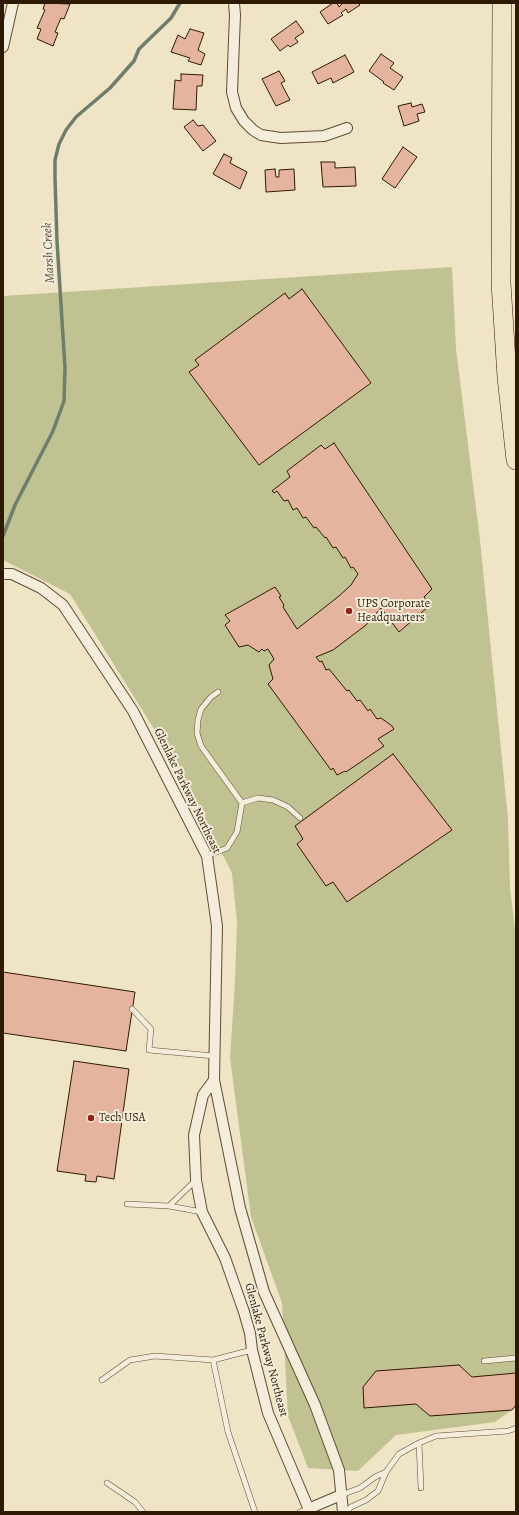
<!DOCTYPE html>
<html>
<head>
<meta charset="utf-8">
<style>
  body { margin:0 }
  #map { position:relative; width:519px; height:1515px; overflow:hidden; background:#f0e4c7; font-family:Alegreya,serif }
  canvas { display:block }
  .frame { position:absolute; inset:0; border:4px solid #2e1a02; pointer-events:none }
</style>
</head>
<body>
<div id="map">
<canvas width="519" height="1515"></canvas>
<div class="frame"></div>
</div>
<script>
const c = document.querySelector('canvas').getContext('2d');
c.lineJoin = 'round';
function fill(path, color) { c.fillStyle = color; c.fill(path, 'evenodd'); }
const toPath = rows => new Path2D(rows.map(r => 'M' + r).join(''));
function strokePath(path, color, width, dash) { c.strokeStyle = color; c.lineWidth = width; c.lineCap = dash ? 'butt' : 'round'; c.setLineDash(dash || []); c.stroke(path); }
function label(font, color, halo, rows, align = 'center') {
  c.font = font + ' Alegreya,serif'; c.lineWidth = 4; c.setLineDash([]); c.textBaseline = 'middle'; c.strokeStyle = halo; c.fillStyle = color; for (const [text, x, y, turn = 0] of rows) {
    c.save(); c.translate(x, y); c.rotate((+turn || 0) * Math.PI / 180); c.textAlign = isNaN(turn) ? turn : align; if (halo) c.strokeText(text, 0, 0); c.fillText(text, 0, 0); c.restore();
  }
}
fill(toPath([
  [452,267,456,349,480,540,508,819,510,888,516,937,516,1407,495,1422,396,1435,358,1471,308,1468,288,1416,282,1303,251,1217,230,1058,235,981,237,922,232,873,177,766,70,594,3,560,3,296]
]), '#c0c291');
strokePath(toPath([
  [3,536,15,505,53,431,64,401,65,368,57,241,55,178,55,160,59,144,66,130,76,117,110,88,134,61,139,49,171,18,180,3]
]), '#6f7d6b', 3.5);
const building = toPath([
  [45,3,70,4,64,19,61,18,55,32,58,33,53,46,37,39,41,29,37,28,45,10,43,9,45,3],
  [333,3,337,3,339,7,343,3,358,3,360,5,348,13,346,9,341,13,343,15,328,24,320,12,333,3],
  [296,21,304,32,295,38,298,42,290,47,288,45,280,51,271,39,296,21],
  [190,29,204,33,198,50,205,54,201,65,188,61,190,58,171,52,178,35,185,39,190,29],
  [381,54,394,63,390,68,403,77,394,90,383,83,384,82,369,71,381,54],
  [345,55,354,72,333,83,331,78,318,84,312,72,345,55],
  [279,71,285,81,281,83,290,100,276,106,262,79,279,71],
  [181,74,203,75,202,86,197,86,196,110,173,109,175,80,181,81,181,74],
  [411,103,412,107,422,104,425,112,417,114,419,121,404,126,398,106,411,103],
  [193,120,198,126,203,125,216,141,203,151,184,127,193,120],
  [403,147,417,157,395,188,382,179,403,147],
  [224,154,232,158,230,163,247,172,240,189,213,174,224,154],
  [321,162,335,162,335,168,355,167,356,186,323,187,321,162],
  [275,169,276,177,279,177,279,170,294,169,295,190,266,192,265,170,275,169],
  [302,289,371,383,259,465,189,372,199,365,195,360,285,293,289,299,302,289],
  [334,443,432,589,424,597,429,606,399,632,381,608,366,625,333,650,316,657,320,662,322,661,326,670,329,669,347,691,349,690,357,701,360,700,368,711,370,709,377,719,381,718,392,726,394,729,378,739,384,746,346,772,345,771,337,775,333,768,331,770,268,684,273,679,269,665,274,659,268,649,264,651,262,649,259,652,248,645,239,647,225,625,230,621,225,615,275,587,281,596,279,597,284,605,283,607,297,629,339,596,351,585,358,574,353,567,351,568,345,557,343,558,336,547,333,548,326,537,325,538,316,527,314,528,306,517,303,518,297,508,293,510,288,500,284,501,277,491,274,493,272,491,290,477,287,471,321,445,325,449,334,443],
  [393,754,452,830,347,902,333,882,326,886,297,844,303,839,295,826,393,754],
  [3,972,135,992,126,1051,3,1033,3,972],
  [74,1061,129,1069,114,1179,97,1176,96,1182,85,1181,86,1175,57,1171,74,1061],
  [459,1365,472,1377,516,1373,516,1405,512,1410,430,1416,416,1404,364,1408,363,1387,376,1371,459,1365]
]);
fill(building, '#e5b49f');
strokePath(building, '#2e1a02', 1);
const service = toPath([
  [242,803,258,798,273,800,288,807,300,818],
  [207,856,227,848,237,832,242,803,201,746,197,733,198,720,201,709,211,697,218,692],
  [132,1009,151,1029,149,1050,214,1056],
  [127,1204,169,1206,202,1212],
  [169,1206,196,1180],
  [213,1360,228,1432,255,1512],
  [484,1361,516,1358],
  [102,1380,130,1360,155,1356,213,1360,252,1350],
  [419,1443,421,1488],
  [107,1483,135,1502,143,1512],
  [341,1495,360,1488,375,1477,386,1472],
  [300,1512,308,1509],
  [346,1512,351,1507,366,1500,378,1491,386,1472,399,1454,419,1443,436,1436,508,1431,516,1428]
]);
const minor = toPath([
  [234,3,235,15,232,92,236,108,244,121,253,130,261,135,281,138,324,136,347,128],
  [3,47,13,3],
  [3,574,12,574,41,588,63,605,133,711,207,856,217,926,214,1080,240,1208,264,1292,315,1405,339,1470,343,1512],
  [214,1080,203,1095,194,1135,196,1180,202,1212,225,1258,244,1312,250,1333,252,1350,268,1413,310,1512],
  [308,1509,341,1495]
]);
const motorway = toPath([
  [502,3,501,283,507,377,516,460]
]);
strokePath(service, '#5e4c33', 6);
strokePath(minor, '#5e4c33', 12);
strokePath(motorway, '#2e1a02', 20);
strokePath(service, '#f5eddb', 5);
strokePath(minor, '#f5eddb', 10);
strokePath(motorway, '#f0e4c7', 19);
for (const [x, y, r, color] of [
  [349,611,4,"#8f2418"],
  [91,1118,4,"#8f2418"]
]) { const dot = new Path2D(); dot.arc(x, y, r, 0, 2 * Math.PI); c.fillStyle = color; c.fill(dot); strokePath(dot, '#f5eddb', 1.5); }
label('12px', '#2e1a02', '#f5eddb', [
  ["UPS Corporate",357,604],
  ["Headquarters",357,618],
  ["Tech USA",99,1118]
], 'left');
label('12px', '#2e1a02', '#f5eddb', [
  ["Glenlake Parkway Northeast",187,791,64],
  ["Glenlake Parkway Northeast",266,1350,75]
]);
label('italic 13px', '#54543f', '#f5eddb', [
  ["Marsh Creek",49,253,-93]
]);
</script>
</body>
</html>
